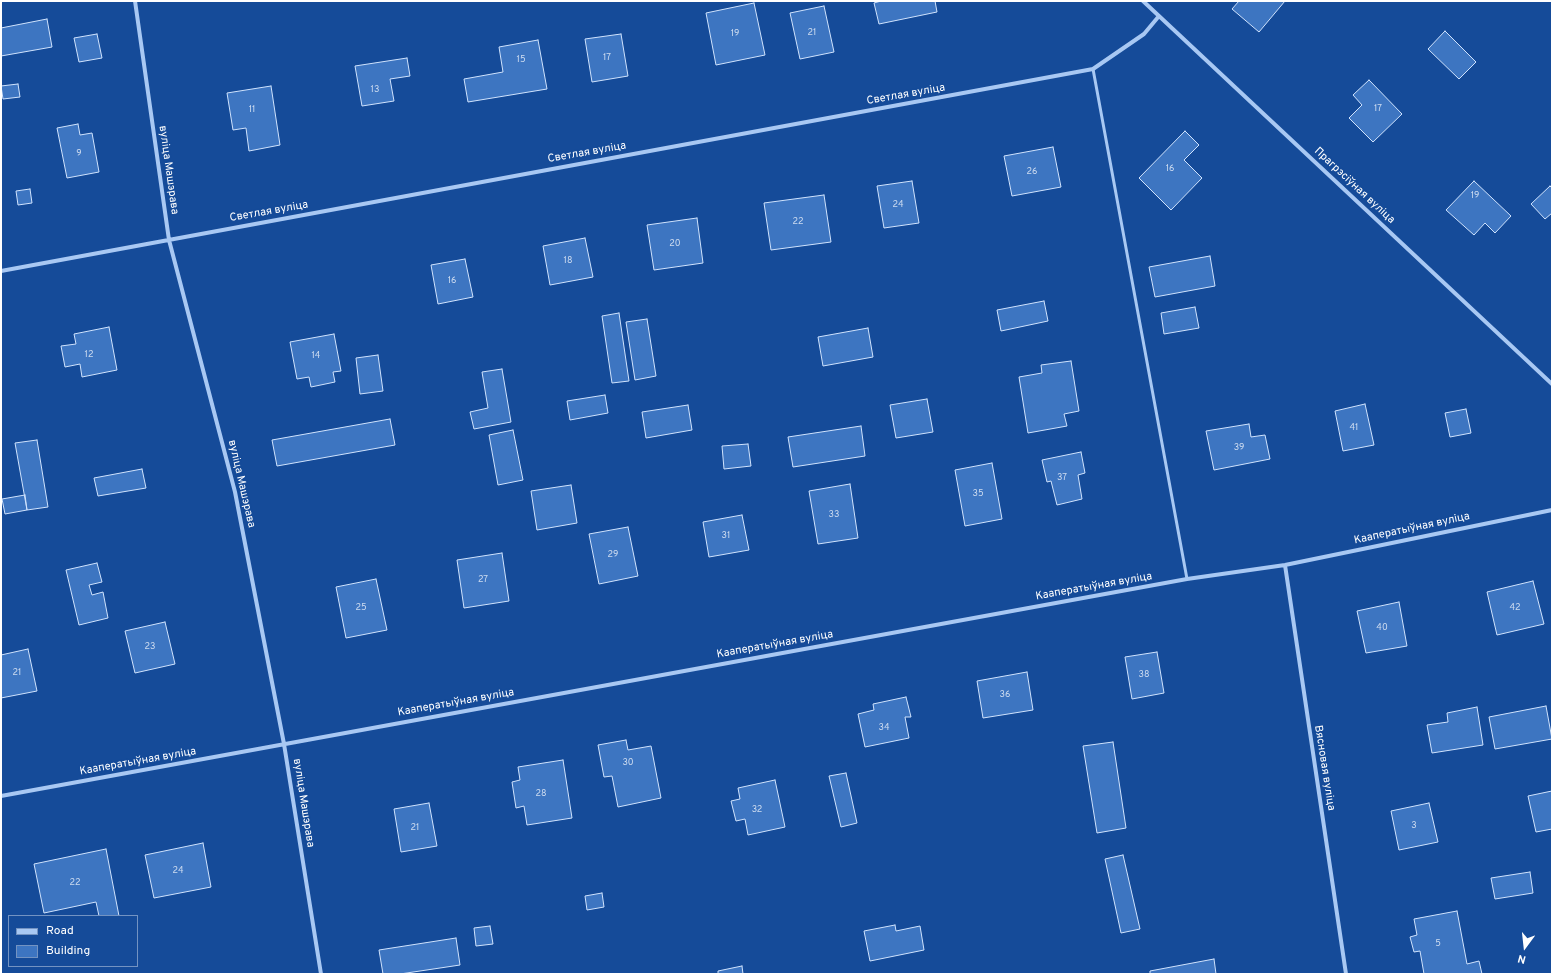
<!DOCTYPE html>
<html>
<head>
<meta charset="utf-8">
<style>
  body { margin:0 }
  #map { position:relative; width:1553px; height:975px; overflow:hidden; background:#154b99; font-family:Overpass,sans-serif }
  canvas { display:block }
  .frame { position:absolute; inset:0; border:2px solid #fff; pointer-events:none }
  .legend { position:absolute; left:8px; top:915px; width:130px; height:52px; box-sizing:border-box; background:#154b99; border:1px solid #7393c2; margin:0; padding:5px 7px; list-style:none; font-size:12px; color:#fff }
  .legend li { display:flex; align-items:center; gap:8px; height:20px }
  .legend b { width:20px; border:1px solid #7393c2 }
  .north { position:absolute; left:1505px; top:927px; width:40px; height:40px; -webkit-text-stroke:3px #154b99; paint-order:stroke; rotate:195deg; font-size:11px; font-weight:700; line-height:16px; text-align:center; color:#fff }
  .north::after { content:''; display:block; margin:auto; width:14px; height:18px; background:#fff; clip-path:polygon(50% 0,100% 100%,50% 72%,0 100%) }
</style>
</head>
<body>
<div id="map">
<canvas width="1553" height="975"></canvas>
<div class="frame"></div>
<ul class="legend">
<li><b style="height:5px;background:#a8c8f3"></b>Road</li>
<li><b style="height:11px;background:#3d75c1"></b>Building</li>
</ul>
<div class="north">N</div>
</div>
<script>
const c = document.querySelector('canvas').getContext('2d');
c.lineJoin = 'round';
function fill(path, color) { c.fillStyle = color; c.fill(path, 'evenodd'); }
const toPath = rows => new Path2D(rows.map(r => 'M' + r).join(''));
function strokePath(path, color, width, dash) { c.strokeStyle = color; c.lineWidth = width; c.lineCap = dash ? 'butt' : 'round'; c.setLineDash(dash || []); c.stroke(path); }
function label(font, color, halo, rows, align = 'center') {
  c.font = font + ' Overpass,sans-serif'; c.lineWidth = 3.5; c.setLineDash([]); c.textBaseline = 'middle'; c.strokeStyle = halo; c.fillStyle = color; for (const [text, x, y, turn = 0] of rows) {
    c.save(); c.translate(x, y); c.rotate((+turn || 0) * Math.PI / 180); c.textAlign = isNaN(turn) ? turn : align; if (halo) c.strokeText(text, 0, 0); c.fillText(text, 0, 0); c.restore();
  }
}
const building = toPath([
  [881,1,935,1,937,12,879,24,874,3,881,1],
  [1239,1,1285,1,1259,32,1232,9,1239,1],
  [754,3,765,55,716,65,706,13,754,3],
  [824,6,834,52,800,59,790,13,824,6],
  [47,19,52,47,1,56,1,28,47,19],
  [1445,31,1476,62,1459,79,1428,49,1445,31],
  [97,34,102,58,79,62,74,38,97,34],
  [621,34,628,76,592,82,585,39,621,34],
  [538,40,547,89,468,102,464,79,503,72,499,47,538,40],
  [407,58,410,76,390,79,394,101,362,106,355,66,407,58],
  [1369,80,1402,114,1373,142,1349,118,1362,105,1353,95,1369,80],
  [18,84,20,97,3,99,1,86,18,84],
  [271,86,280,145,249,151,246,128,233,130,227,93,271,86],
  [78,124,80,135,92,133,99,172,67,178,57,128,78,124],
  [1185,131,1199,145,1184,160,1202,178,1171,210,1139,178,1185,131],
  [1053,147,1061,187,1012,196,1004,156,1053,147],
  [912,181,919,223,884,228,877,186,912,181],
  [1474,181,1511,216,1495,233,1485,223,1474,235,1446,210,1474,181],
  [1550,186,1552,188,1552,213,1545,219,1531,204,1550,186],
  [30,189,32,203,18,205,16,191,30,189],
  [824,195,831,242,771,250,764,203,824,195],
  [697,218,703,263,654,270,647,225,697,218],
  [585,238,593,277,550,285,543,246,585,238],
  [1210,256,1215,286,1155,297,1149,267,1210,256],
  [465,259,473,297,438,304,431,265,465,259],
  [1044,301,1048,321,1001,331,997,310,1044,301],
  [1195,307,1199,328,1164,334,1161,313,1195,307],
  [619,313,629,381,612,383,602,316,619,313],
  [647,319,656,376,635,380,626,322,647,319],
  [109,327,117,370,82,377,80,364,65,367,61,346,76,344,74,334,109,327],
  [868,328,873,357,823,366,818,337,868,328],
  [334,334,341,371,333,372,335,382,311,387,309,377,297,379,290,342,334,334],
  [378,355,383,391,360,394,356,358,378,355],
  [1071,361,1079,411,1064,414,1067,426,1028,433,1019,377,1042,373,1041,365,1071,361],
  [502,369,511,422,474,429,470,412,488,408,482,372,502,369],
  [605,395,608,413,570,420,567,401,605,395],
  [927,399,933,432,896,438,890,405,927,399],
  [1365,404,1374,445,1343,451,1335,411,1365,404],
  [688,405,692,430,646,438,642,412,688,405],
  [1466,409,1471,433,1450,437,1445,413,1466,409],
  [390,419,395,445,277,466,272,440,390,419],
  [1249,424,1251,437,1265,435,1270,459,1214,470,1206,431,1249,424],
  [861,426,865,456,793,467,788,437,861,426],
  [513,430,523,480,498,485,489,435,513,430],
  [37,440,48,507,27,510,15,443,37,440],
  [748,444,751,466,724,469,722,446,748,444],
  [1081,452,1085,473,1078,475,1082,499,1057,505,1051,481,1047,482,1042,460,1081,452],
  [992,463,1002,519,965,526,955,470,992,463],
  [142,469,146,488,98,496,94,478,142,469],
  [850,484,858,538,818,544,809,491,850,484],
  [571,485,577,523,537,530,531,491,571,485],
  [25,495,27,510,5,514,2,499,25,495],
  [742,515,749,550,709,557,703,522,742,515],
  [628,527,638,576,599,584,589,534,628,527],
  [502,553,509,601,464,608,457,560,502,553],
  [97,563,102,582,89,585,92,595,103,592,108,618,79,625,66,570,97,563],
  [376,579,387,630,346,638,336,587,376,579],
  [1533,581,1544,624,1497,635,1487,592,1533,581],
  [1399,602,1407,646,1366,653,1357,611,1399,602],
  [165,622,175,664,135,673,125,631,165,622],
  [28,649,37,691,1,698,1,655,28,649],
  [1157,652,1164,693,1132,699,1125,657,1157,652],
  [1027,672,1033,710,983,718,977,681,1027,672],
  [906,697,911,717,905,717,909,738,865,747,858,714,874,710,873,704,906,697],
  [1546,706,1552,739,1495,749,1489,717,1546,706],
  [1477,707,1483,745,1432,753,1427,725,1448,722,1447,713,1477,707],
  [626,740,628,750,651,746,661,798,618,807,612,776,604,777,598,745,626,740],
  [1113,742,1126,828,1097,833,1083,746,1113,742],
  [563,760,572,818,527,825,524,806,516,808,512,782,520,780,518,767,563,760],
  [846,773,857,823,841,827,829,776,846,773],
  [775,780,785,827,748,835,745,819,736,821,731,801,740,799,738,788,775,780],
  [1552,791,1552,829,1536,832,1528,796,1552,791],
  [429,803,437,846,401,852,394,809,429,803],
  [1429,803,1438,842,1399,850,1391,811,1429,803],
  [203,843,211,887,154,898,145,855,203,843],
  [106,849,119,916,99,916,96,902,44,913,34,864,106,849],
  [1123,855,1140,929,1121,933,1105,859,1123,855],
  [1530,872,1533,893,1495,899,1491,878,1530,872],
  [602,893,604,907,587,910,585,896,602,893],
  [1457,911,1467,964,1479,961,1482,974,1424,974,1420,951,1414,952,1410,937,1417,935,1414,919,1457,911],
  [895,925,896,931,920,926,924,950,870,961,864,931,895,925],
  [490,926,493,944,476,946,474,928,490,926],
  [456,938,460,965,400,974,383,974,379,950,456,938],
  [1214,959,1216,974,1150,974,1150,971,1214,959],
  [742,966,743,974,718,974,718,971,742,966]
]);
fill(building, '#3d75c1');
strokePath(building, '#d0e3fd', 1);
strokePath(toPath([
  [1093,69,1187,579]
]), '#a8c8f3', 3);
strokePath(toPath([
  [135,1,169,240,235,492,284,744,321,974],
  [1143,1,1552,384],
  [1,271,1093,69,1144,34,1159,16],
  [1285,565,1346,974],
  [1,796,1187,579,1285,565,1552,510]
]), '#a8c8f3', 4);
label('9px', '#cedcf0', null, [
  ["21",812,33],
  ["19",735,34],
  ["17",607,58],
  ["15",521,60],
  ["13",375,90],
  ["17",1378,109],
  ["11",252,110],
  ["9",79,154],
  ["16",1170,169],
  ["26",1032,172],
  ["19",1475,196],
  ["24",898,205],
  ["22",798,222],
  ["20",675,244],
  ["18",568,261],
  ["16",452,281],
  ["12",89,355],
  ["14",316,356],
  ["41",1354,428],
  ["39",1239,448],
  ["37",1062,478],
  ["35",978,494],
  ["33",834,515],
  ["31",726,536],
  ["29",613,555],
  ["27",483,580],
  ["25",361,608],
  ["42",1515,608],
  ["40",1382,628],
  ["23",150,647],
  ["21",17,673],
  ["38",1144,675],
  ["36",1005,695],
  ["34",884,728],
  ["30",628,763],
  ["28",541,794],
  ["32",757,810],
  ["3",1414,826],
  ["21",415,828],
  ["24",178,871],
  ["22",75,883],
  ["5",1438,944]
]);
label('11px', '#fff', '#154b99', [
  ["Светлая вуліца",906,95,-10],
  ["Светлая вуліца",587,153,-10],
  ["вуліца Машэрава",168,170,82],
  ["Прагрэсіўная вуліца",1354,186,43],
  ["Светлая вуліца",269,212,-10],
  ["вуліца Машэрава",241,484,77],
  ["Кааператыўная вуліца",1412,529,-12],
  ["Кааператыўная вуліца",1094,587,-10],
  ["Кааператыўная вуліца",775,645,-10],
  ["Кааператыўная вуліца",456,703,-10],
  ["Кааператыўная вуліца",138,762,-10],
  ["Вясновая вуліца",1324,768,81],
  ["вуліца Машэрава",303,803,81]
]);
</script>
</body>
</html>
